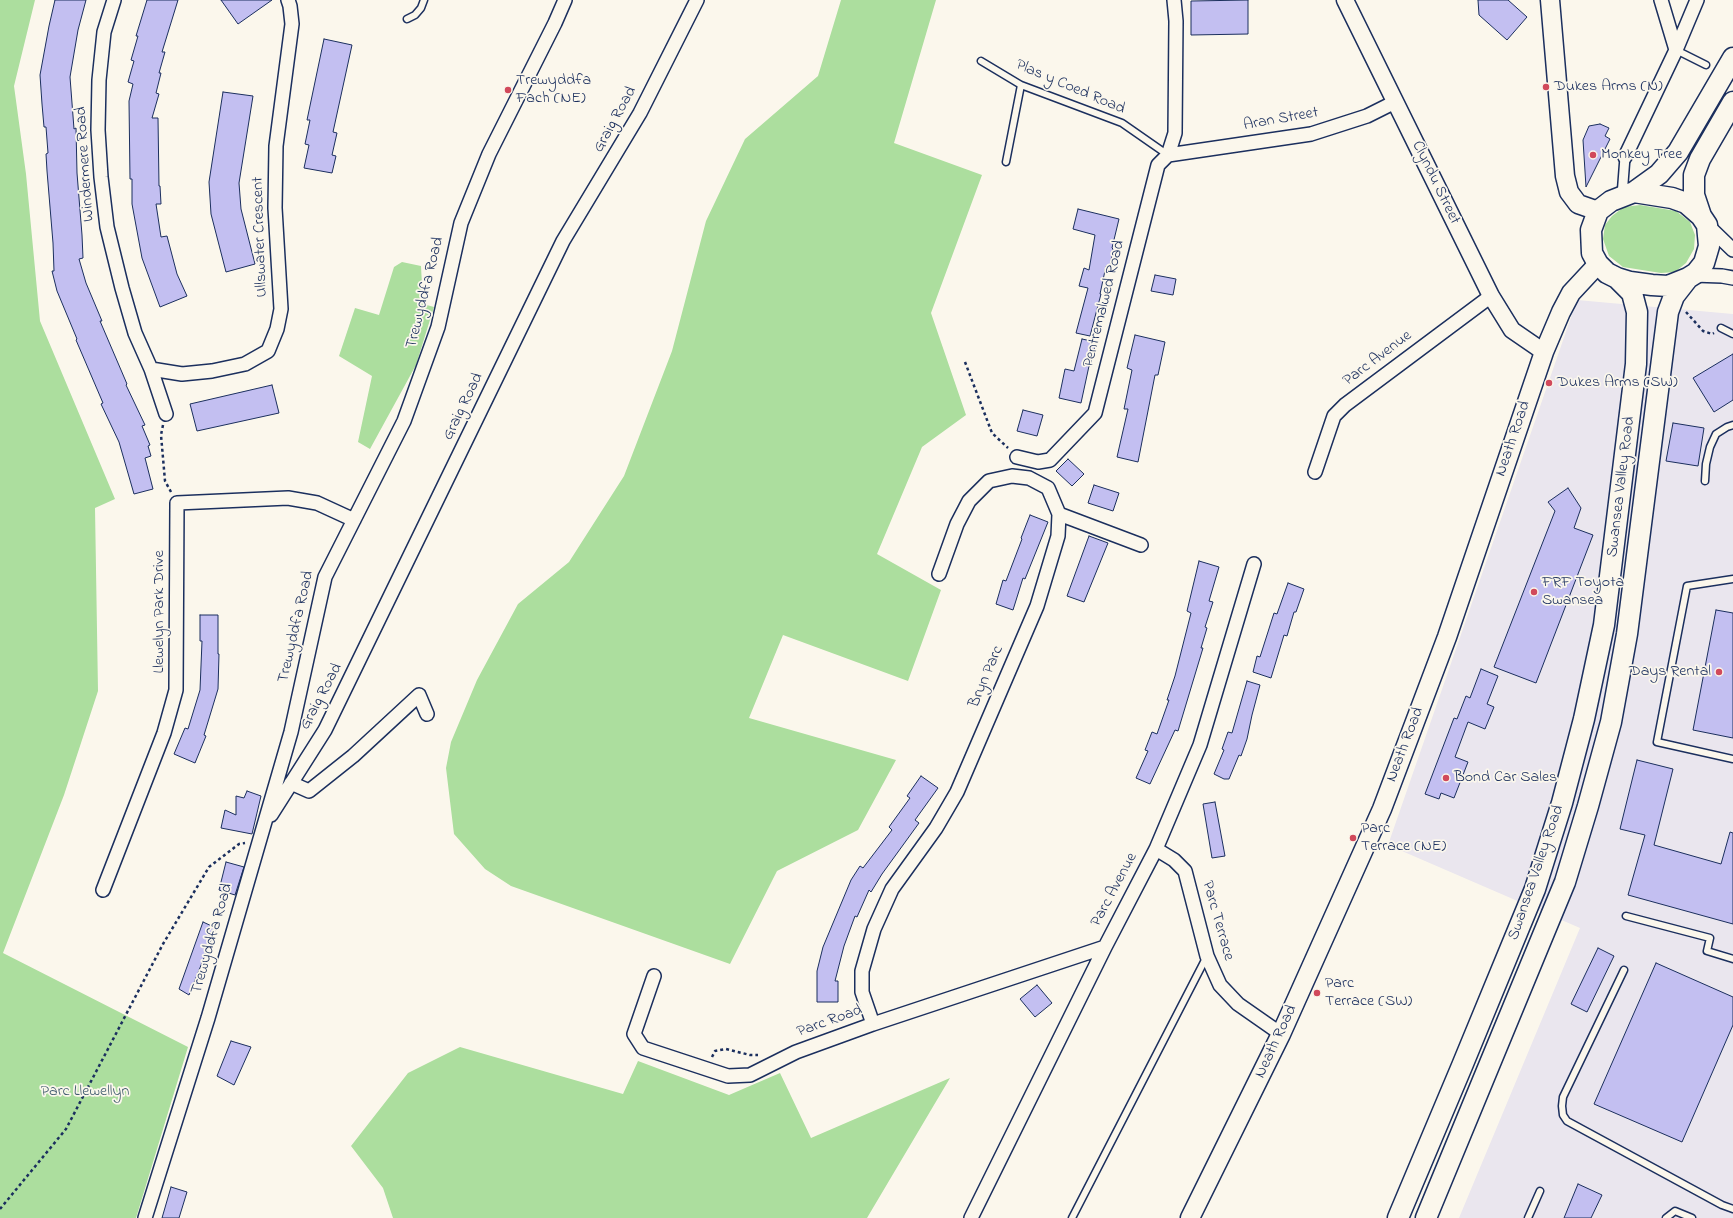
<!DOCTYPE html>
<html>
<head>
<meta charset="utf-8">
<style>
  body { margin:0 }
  canvas { display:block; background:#fbf7ec }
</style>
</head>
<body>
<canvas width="1733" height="1218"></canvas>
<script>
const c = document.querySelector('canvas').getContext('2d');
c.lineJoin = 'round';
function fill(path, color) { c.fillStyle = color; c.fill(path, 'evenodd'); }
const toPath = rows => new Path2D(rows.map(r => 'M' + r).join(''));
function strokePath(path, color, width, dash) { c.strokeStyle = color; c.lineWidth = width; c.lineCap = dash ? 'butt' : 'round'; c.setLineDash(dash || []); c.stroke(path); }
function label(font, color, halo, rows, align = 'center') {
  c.font = font + ' "Indie Flower",sans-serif'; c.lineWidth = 3.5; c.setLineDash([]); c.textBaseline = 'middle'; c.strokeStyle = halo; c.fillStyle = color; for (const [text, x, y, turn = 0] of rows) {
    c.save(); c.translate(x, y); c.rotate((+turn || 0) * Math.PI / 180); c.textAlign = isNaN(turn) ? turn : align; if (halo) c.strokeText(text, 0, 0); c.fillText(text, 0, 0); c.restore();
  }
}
fill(toPath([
  [1577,300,1733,314,1733,1218,1459,1218,1580,928,1388,845]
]), '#eae6ee');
fill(toPath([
  [0,0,35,0,14,86,26,174,40,321,115,499,95,508,98,691,64,795,3,953,188,1047,136,1218,0,1218],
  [841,0,936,0,894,143,982,175,931,313,966,415,922,447,877,554,941,590,908,681,783,635,749,718,896,760,858,830,777,871,730,964,511,886,485,869,454,834,446,768,451,742,477,680,518,604,569,562,624,476,672,351,706,221,745,139,818,76],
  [1640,205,1676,211,1690,222,1695,235,1694,249,1686,263,1675,272,1661,273,1623,267,1609,256,1603,239,1605,225,1612,216,1624,207],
  [402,262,421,266,423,304,434,307,416,365,370,449,358,442,372,376,339,356,355,308,379,315,394,267],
  [460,1047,623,1094,638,1061,729,1095,780,1073,811,1138,950,1078,867,1218,393,1218,383,1188,351,1146,408,1073]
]), '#acde9e');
const building = toPath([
  [55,0,86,0,78,30,70,77,74,129,76,128,77,173,82,235,83,258,79,259,86,283,102,321,100,321,127,384,126,385,145,425,142,426,150,445,148,446,151,456,145,458,153,489,134,494,119,442,101,404,103,403,76,340,77,339,57,291,52,271,54,271,53,243,47,171,46,154,48,153,46,127,44,127,42,104,40,75,49,26,55,0],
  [147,0,178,0,162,52,165,52,159,73,161,73,156,93,159,94,152,118,158,118,159,186,160,186,161,204,156,204,161,237,167,236,177,274,187,296,160,307,142,258,132,204,132,179,130,179,129,101,133,84,128,82,134,61,131,60,138,36,136,36,147,0],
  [221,0,272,0,238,24,221,0],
  [1248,0,1248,34,1191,35,1191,1,1248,0],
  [1478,0,1508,0,1527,17,1507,40,1479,15,1478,0],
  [324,39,352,45,333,132,337,133,332,155,336,156,332,173,304,168,309,145,305,144,310,120,307,120,324,39],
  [223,92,253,96,239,183,241,209,255,264,226,272,211,214,209,182,223,92],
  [1600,124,1609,128,1605,136,1610,139,1586,187,1583,140,1589,126,1600,124],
  [1078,209,1119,219,1112,248,1113,249,1110,267,1106,266,1100,294,1101,294,1090,336,1076,333,1088,288,1079,286,1084,268,1089,270,1095,235,1073,229,1078,209],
  [1155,275,1176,279,1173,295,1151,291,1155,275],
  [1135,335,1165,342,1158,375,1155,375,1138,462,1117,457,1128,409,1124,409,1132,370,1127,368,1135,335],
  [1082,339,1096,342,1090,366,1089,366,1081,403,1059,398,1065,369,1074,371,1082,339],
  [1733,354,1733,400,1714,412,1693,378,1733,354],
  [272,385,279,413,197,431,190,404,272,385],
  [1023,410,1043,415,1037,436,1017,431,1023,410],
  [1673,423,1704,428,1698,466,1666,461,1673,423],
  [1068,459,1084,474,1072,486,1056,471,1068,459],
  [1094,485,1119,493,1113,511,1088,503,1094,485],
  [1568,488,1581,508,1574,528,1593,535,1536,683,1494,667,1555,511,1548,502,1568,488],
  [1030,515,1048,522,1025,579,1023,578,1013,610,996,604,1003,580,1006,581,1022,539,1021,538,1030,515],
  [1089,536,1108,543,1084,602,1067,596,1089,536],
  [1199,561,1219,567,1209,601,1213,602,1205,627,1207,628,1201,648,1203,648,1178,731,1175,730,1150,784,1136,778,1148,751,1145,750,1152,732,1157,734,1169,700,1167,700,1175,676,1191,613,1187,611,1199,561],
  [1288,583,1304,589,1296,612,1294,612,1287,636,1284,635,1271,678,1253,672,1257,656,1260,657,1274,613,1277,614,1288,583],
  [1716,610,1733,613,1733,738,1693,730,1716,610],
  [200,615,218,615,218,654,219,654,218,689,204,735,206,736,195,763,174,754,185,728,188,729,200,690,202,641,200,641,200,615],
  [1481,669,1498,676,1487,704,1494,707,1485,729,1468,722,1455,757,1468,762,1454,798,1441,793,1439,799,1425,794,1454,718,1457,719,1466,696,1470,698,1481,669],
  [1247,681,1260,685,1252,715,1247,739,1241,756,1239,755,1229,779,1224,779,1214,774,1224,750,1222,749,1228,732,1232,733,1247,681],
  [1637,760,1673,769,1654,845,1721,864,1730,832,1733,833,1733,924,1628,895,1645,835,1620,829,1637,760],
  [921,776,938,788,915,820,919,823,882,874,871,892,869,890,857,917,855,916,844,946,835,981,838,981,838,1002,817,1002,817,971,823,947,851,880,860,866,863,868,892,830,889,827,910,798,907,796,921,776],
  [247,791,261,796,252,834,221,828,225,810,236,815,236,796,244,798,247,791],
  [1215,802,1225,856,1212,858,1203,804,1215,802],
  [226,862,244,867,235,895,219,890,226,862],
  [203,922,216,928,189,995,179,989,203,922],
  [1598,948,1614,956,1587,1012,1571,1004,1598,948],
  [1656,963,1733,997,1733,1025,1682,1142,1594,1104,1656,963],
  [1037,985,1052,1003,1035,1017,1020,999,1037,985],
  [231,1041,251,1047,234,1085,217,1076,231,1041],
  [1578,1184,1602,1195,1591,1218,1564,1218,1578,1184],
  [171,1187,187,1192,179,1218,162,1218,171,1187]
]);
fill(building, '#c3bff1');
strokePath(building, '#1b2f5e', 1);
const service = toPath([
  [407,19,415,15,421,8,424,0],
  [1676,50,1706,65],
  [981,61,1021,85,1122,123,1168,155],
  [1006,162,1021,85],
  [1721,328,1733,334],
  [1705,481,1706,464,1710,447,1716,434,1727,427,1733,425],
  [1733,579,1687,586,1657,742,1733,759],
  [1626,916,1710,938,1707,951,1733,959],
  [1624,970,1563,1097,1562,1106,1563,1115,1567,1121,1722,1205,1733,1209],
  [1072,1218,1207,956],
  [1528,1218,1540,1191],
  [1666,1218,1675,1211,1692,1218]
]);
const pedestrian = toPath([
  [1622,196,1625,157]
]);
const minor = toPath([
  [114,0,104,32,99,80,98,130,101,177,107,227,122,288,135,333,151,369,166,414],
  [1661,0,1676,50],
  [1168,155,1311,134,1367,116,1395,102],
  [1625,157,1676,50,1697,0],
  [1707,225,1733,250],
  [1693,275,1722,276,1733,278],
  [151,369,182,374,212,371,245,364,268,351,277,329,281,309,275,208,276,146,292,24,290,6,288,0],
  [1017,457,1038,462,1050,460,1095,413,1158,165,1168,155,1175,133,1176,21,1174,0],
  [1315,472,1334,416,1345,405,1491,296],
  [1059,514,1141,545],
  [291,783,309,791,353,756,419,695,427,714],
  [271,815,325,730,563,241,640,113,697,0],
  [1156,849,1174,860,1185,871,1207,956,1220,985,1238,1004,1281,1034],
  [103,890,164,733,176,690,177,503,288,498,317,503,354,520],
  [654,976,634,1034,643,1048,728,1076,750,1075,796,1052,873,1024,1105,947],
  [873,1024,862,992,862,971,874,929,892,889,936,828,957,792,1037,606,1058,536,1059,514,1048,488,1029,478,1012,476,989,481,969,501,957,524,939,574],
  [145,1218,208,1018,291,732,325,577,404,421,438,327,461,223,489,154,555,23,565,0],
  [971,1218,1105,947,1156,849,1200,745,1254,564]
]);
const tertiary = toPath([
  [1345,0,1491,296,1512,330,1544,352]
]);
const secondary = toPath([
  [1550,0,1565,176,1569,192,1578,204,1598,211],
  [1190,1218,1281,1034,1382,809,1447,637,1544,352,1561,312,1571,293,1598,264]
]);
const primary = toPath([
  [1634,192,1672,198,1686,203,1701,216,1707,225,1709,246,1704,263,1696,273,1688,278,1668,286,1652,285,1630,282,1617,278,1607,273,1598,264,1592,253,1591,230,1598,211,1611,201,1634,192,1659,174,1678,152,1733,58],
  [1701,216,1694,195,1694,175,1700,159,1733,102],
  [1398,1218,1462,1066,1535,889,1562,803,1584,719,1604,625,1636,364,1637,312,1632,293,1617,278],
  [1426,1218,1565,882,1588,806,1611,722,1627,634,1668,312,1674,296,1688,278]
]);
strokePath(service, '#1b2f5e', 9);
strokePath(pedestrian, '#1b2f5e', 12);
strokePath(minor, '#1b2f5e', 16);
strokePath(tertiary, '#1b2f5e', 19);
strokePath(secondary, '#1b2f5e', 21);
strokePath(primary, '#1b2f5e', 23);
strokePath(toPath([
  [1686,312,1703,331,1712,334,1714,333],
  [965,362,992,433,1008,448],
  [163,425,161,435,165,481,171,492],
  [712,1057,715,1051,726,1049,750,1055,758,1055],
  [0,1209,66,1129,163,944,209,867,239,844,245,843]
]), '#1b2f5e', 2.5, [3, 3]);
strokePath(service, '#fbf7ec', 6);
strokePath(pedestrian, '#fbf7ec', 9);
strokePath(minor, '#fbf7ec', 13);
strokePath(tertiary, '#fbf7ec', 16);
strokePath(secondary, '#fbf7ec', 18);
strokePath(primary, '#fbf7ec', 20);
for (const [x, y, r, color] of [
  [1546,87,4,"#d1495b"],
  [508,90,4,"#d1495b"],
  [1593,155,4,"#d1495b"],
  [1549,383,4,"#d1495b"],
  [1534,592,4,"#d1495b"],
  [1719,672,4,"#d1495b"],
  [1446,778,4,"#d1495b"],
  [1353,838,4,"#d1495b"],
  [1317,993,4,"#d1495b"]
]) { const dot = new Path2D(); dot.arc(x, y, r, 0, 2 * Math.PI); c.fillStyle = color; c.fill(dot); strokePath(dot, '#fbf7ec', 1.5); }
label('16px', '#1b2f5e', '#fbf7ec', [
  ["Trewyddfa",516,81],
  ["Fach (NE)",516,99],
  ["Dukes Arms (N)",1554,87],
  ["Monkey Tree",1601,155],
  ["Dukes Arms (SW)",1557,383],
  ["FRF Toyota",1542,583],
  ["Swansea",1542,601],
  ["Days Rental",1711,672,"right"],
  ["Bond Car Sales",1454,778],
  ["Parc",1361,829],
  ["Terrace (NE)",1361,847],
  ["Parc",1325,984],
  ["Terrace (SW)",1325,1002]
], 'left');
label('16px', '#1b2f5e', '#fbf7ec', [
  ["Plas y Coed Road",1070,88,23],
  ["Graig Road",616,120,-61],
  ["Aran Street",1281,120,-10],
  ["Windermere Road",86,164,-94],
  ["Clyndu Street",1435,183,64],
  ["Ullswater Crescent",261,237,-92],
  ["Trewyddfa Road",426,293,-76],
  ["Pentremalwed Road",1105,304,-76],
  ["Parc Avenue",1378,359,-37],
  ["Graig Road",464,407,-64],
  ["Neath Road",1514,439,-71],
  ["Swansea Valley Road",1622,487,-83],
  ["Llewelyn Park Drive",160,612,-90],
  ["Trewyddfa Road",297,627,-77],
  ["Bryn Parc",987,677,-67],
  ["Graig Road",322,697,-62],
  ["Neath Road",1406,745,-69],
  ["Swansea Valley Road",1537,873,-71],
  ["Parc Avenue",1115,890,-62],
  ["Parc Terrace",1217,921,74],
  ["Trewyddfa Road",213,939,-74],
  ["Parc Road",830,1022,-20],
  ["Neath Road",1277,1042,-65]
]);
label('16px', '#3f5b6e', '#fbf7ec', [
  ["Parc Llewellyn",85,1092]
]);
</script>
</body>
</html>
